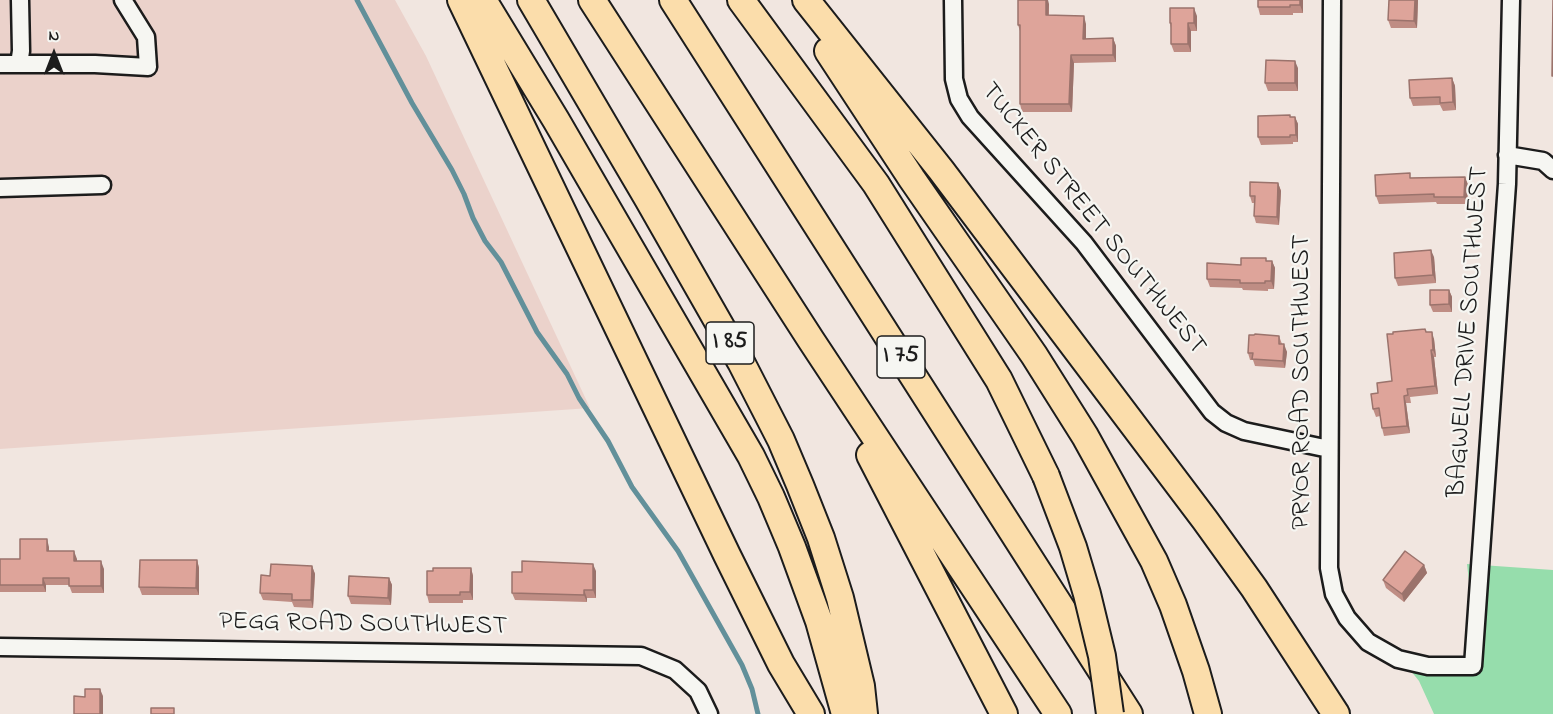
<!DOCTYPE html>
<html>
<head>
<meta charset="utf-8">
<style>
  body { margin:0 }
  #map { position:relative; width:1553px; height:714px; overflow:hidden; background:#f1e6e0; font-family:"Indie Flower",sans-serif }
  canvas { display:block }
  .north { position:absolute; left:24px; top:24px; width:60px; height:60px; -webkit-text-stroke:4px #f6f6f2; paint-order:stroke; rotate:0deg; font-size:16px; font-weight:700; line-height:24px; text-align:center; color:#1c1c1c }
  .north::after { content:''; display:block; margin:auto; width:21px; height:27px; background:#1c1c1c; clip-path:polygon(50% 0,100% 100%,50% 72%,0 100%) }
</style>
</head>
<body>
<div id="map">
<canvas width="1553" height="714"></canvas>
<div class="north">N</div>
</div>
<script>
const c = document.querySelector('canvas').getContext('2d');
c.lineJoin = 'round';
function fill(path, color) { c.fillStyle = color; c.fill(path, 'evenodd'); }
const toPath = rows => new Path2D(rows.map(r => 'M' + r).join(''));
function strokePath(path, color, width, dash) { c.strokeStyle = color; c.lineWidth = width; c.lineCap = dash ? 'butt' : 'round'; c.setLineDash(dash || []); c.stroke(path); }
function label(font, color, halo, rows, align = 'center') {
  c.font = font + ' "Indie Flower",sans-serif'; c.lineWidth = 4.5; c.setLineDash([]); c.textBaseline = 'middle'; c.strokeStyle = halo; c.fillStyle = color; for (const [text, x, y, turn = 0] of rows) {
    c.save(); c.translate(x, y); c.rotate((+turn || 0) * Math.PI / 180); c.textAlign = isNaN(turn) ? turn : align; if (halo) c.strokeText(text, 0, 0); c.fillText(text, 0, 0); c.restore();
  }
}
fill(toPath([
  [0,0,395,0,426,56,590,408,0,449]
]), '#ebd2cb');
fill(toPath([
  [1467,564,1553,570,1553,714,1434,714,1419,681,1411,671,1478,661]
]), '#96ddac');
strokePath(toPath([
  [357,0,412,103,452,170,464,194,473,218,485,241,501,262,537,332,567,374,579,398,608,441,632,487,678,551,742,665,752,689,758,714]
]), '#62909a', 5);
const minor = toPath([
  [953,0,954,79,959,99,970,117,1084,243,1212,412,1226,423,1244,431,1329,449],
  [1332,0,1329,568,1334,594,1347,618,1368,642,1398,659,1428,666,1473,666,1507,184,1511,0],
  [0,64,19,64,21,51,20,0],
  [19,64,95,64,148,67,146,37,123,0],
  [1507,155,1543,161,1553,170],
  [0,188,102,185],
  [0,647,641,656,675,670,698,691,709,714]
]);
const highway = toPath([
  [461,0,727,555,781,664,811,714],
  [483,0,556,120,751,456,771,497,792,547,819,621,845,714],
  [531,0,648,199,741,362,781,440,800,485,821,538,840,598,861,686,864,714],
  [592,0,811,340,1058,714],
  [673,0,1129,714],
  [741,0,876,184,999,380,1046,476],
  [806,0,941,170,1205,520,1254,588,1336,714],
  [828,51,912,179,1034,355,1085,436,1154,561,1173,605,1196,671,1208,714],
  [870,455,1004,714]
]);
strokePath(minor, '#1c1c1c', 21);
strokePath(highway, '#1c1c1c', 30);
strokePath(minor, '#f6f6f2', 16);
strokePath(highway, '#fbddab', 26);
const highwayBridge = toPath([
  [1046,476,1073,547,1087,594,1102,656,1110,714]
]);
strokePath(highwayBridge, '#1c1c1c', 30, []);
strokePath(highwayBridge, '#fbddab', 26);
fill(toPath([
  [1303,0,1303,13,1293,13,1293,15,1260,15,1258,7],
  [1389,0,1418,0,1417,28,1391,28,1388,20],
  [1049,4,1049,15,1086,24,1086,39,1113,38,1116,46,1116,62,1074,63,1072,112,1022,112,1020,104,1020,31,1018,25],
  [1197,16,1197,31,1191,31,1191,52,1174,52,1171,44,1171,28,1170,23],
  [1298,68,1298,91,1268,91,1265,83],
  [1452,78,1455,86,1456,110,1443,111,1440,105,1413,106,1410,98],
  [1291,117,1295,117,1298,124,1298,142,1293,142,1293,144,1261,145,1258,137],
  [1465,177,1468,185,1467,204,1437,204,1436,202,1379,204,1376,196,1412,178],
  [1278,183,1281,191,1279,225,1256,223,1254,216,1254,203,1252,203,1250,196],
  [1434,257,1436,283,1398,286,1395,278],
  [1267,261,1272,261,1275,268,1274,289,1268,289,1268,291,1243,290,1242,288,1210,287,1207,279,1241,265],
  [1449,290,1452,297,1452,312,1433,312,1430,305],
  [1427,332,1434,339,1436,357,1434,357,1438,394,1410,397,1411,403,1406,403,1410,433,1384,436,1382,428,1380,416,1376,417,1373,409,1378,393,1392,381],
  [1279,336,1282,344,1287,352,1285,368,1255,366,1253,360,1250,360,1248,353],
  [49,547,49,551,77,559,77,561,104,569,104,593,72,593,69,585,46,585,46,592,0,592,0,559,20,559],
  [197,560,199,568,199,595,142,595,139,587],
  [1424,565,1427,573,1404,602,1386,588,1383,580],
  [312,566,315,574,313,608,294,607,292,602,263,600,260,593,270,576],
  [471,568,473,576,473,600,463,600,463,603,429,603,427,595],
  [596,571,596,598,587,598,587,602,515,600,512,593],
  [389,578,392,585,391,605,351,604,348,596]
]), '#bf8d84');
fill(toPath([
  [1046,0,1048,0,1049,4,1048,23,1046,15],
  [1300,0,1303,0,1303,13,1300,5],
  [1415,0,1418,0,1417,28,1414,21],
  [1194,8,1197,16,1197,31,1194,23],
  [1084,16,1086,24,1086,46,1083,39],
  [1188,23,1191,31,1191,52,1188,44],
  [1113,38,1116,46,1116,62,1113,55],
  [1071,55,1074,63,1072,112,1069,104],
  [1295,61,1298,68,1298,91,1295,83],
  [1452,78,1455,86,1456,110,1453,102],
  [1295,117,1298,124,1298,142,1296,135],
  [1465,177,1468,185,1467,204,1464,197],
  [1278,183,1281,191,1279,225,1277,217],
  [1431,250,1434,257,1436,283,1433,275],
  [1272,261,1275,268,1274,289,1271,281],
  [1449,290,1452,297,1452,312,1449,304],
  [1432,332,1434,339,1436,357,1433,350],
  [1284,344,1287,352,1285,368,1283,361],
  [1431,350,1434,357,1438,394,1435,386],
  [1404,396,1406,403,1410,433,1407,426],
  [47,539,49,547,49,559,47,551],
  [74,551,77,559,77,569,74,561],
  [197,560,199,568,199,595,196,588],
  [101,561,104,569,104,593,101,586],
  [593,564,596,571,596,598,593,590],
  [1424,565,1427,573,1404,602,1402,594],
  [312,566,315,574,313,608,311,600],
  [471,568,473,576,473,600,470,592],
  [43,578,46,585,46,592,43,585],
  [389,578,392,585,391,605,388,598],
  [584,590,587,598,587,602,584,595],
  [100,689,103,696,103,714,100,714]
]), '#9b736c');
const building = toPath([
  [1018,0,1046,0,1046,15,1084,16,1083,39,1113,38,1113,55,1071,55,1069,104,1020,104,1020,25,1018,25,1018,0],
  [1258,0,1300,0,1300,5,1290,5,1290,7,1258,7,1258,0],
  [1389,0,1415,0,1414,21,1388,20,1389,0],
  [1553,0,1553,76,1552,76,1553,0],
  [1170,8,1194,8,1194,23,1188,23,1188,44,1171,44,1171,23,1170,23,1170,8],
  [1266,60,1295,61,1295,83,1265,83,1266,60],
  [1452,78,1453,102,1440,103,1440,97,1410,98,1409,80,1452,78],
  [1290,115,1290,117,1295,117,1296,135,1290,135,1290,137,1258,137,1258,116,1290,115],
  [1410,173,1410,178,1465,177,1464,197,1434,197,1434,194,1376,196,1375,175,1410,173],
  [1250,182,1278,183,1277,217,1254,216,1255,196,1250,196,1250,182],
  [1431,250,1433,275,1395,278,1394,253,1431,250],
  [1241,258,1266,258,1266,261,1272,261,1271,281,1265,281,1265,283,1240,283,1240,280,1207,279,1207,263,1241,265,1241,258],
  [1430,290,1449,290,1449,304,1430,305,1430,290],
  [1425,329,1426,332,1432,332,1433,350,1431,350,1435,386,1407,389,1408,395,1404,396,1407,426,1382,428,1379,408,1373,409,1371,394,1378,393,1377,383,1392,381,1387,334,1393,334,1393,332,1425,329],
  [1255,334,1279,336,1279,344,1284,344,1283,361,1252,359,1253,353,1248,353,1249,335,1254,335,1255,334],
  [20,539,47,539,47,551,74,551,74,561,101,561,101,586,69,586,69,578,43,578,43,585,0,585,0,559,20,559,20,539],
  [1405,551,1424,565,1402,594,1383,580,1405,551],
  [140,560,197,560,196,588,139,587,140,560],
  [522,561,593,564,593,590,584,590,584,595,512,593,512,572,522,572,522,561],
  [271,564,312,566,311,600,292,600,292,594,260,593,261,575,270,576,271,564],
  [433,568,471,568,470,592,460,592,460,595,427,595,427,571,433,571,433,568],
  [349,576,389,578,388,598,348,596,349,576],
  [85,689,100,689,100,714,74,714,74,696,85,697,85,689],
  [151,708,174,708,174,714,151,714,151,708]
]);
fill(building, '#dea49a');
strokePath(building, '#9b736c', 1.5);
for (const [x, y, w] of [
  [730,343,48],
  [901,357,48]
]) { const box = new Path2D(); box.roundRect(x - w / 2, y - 21, w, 42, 4.5); c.fillStyle = '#f6f6f2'; c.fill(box); strokePath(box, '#1c1c1c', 1.5); }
label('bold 24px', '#1c1c1c', null, [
  ["I 85",730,343],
  ["I 75",901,357]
]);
label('26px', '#1c1c1c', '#f6f6f2', [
  ["TUCKER STREET SOUTHWEST",1092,220,51],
  ["BAGWELL DRIVE SOUTHWEST",1470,332,-86],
  ["PRYOR ROAD SOUTHWEST",1304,382,-90],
  ["PEGG ROAD SOUTHWEST",363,626,1]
]);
</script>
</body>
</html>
